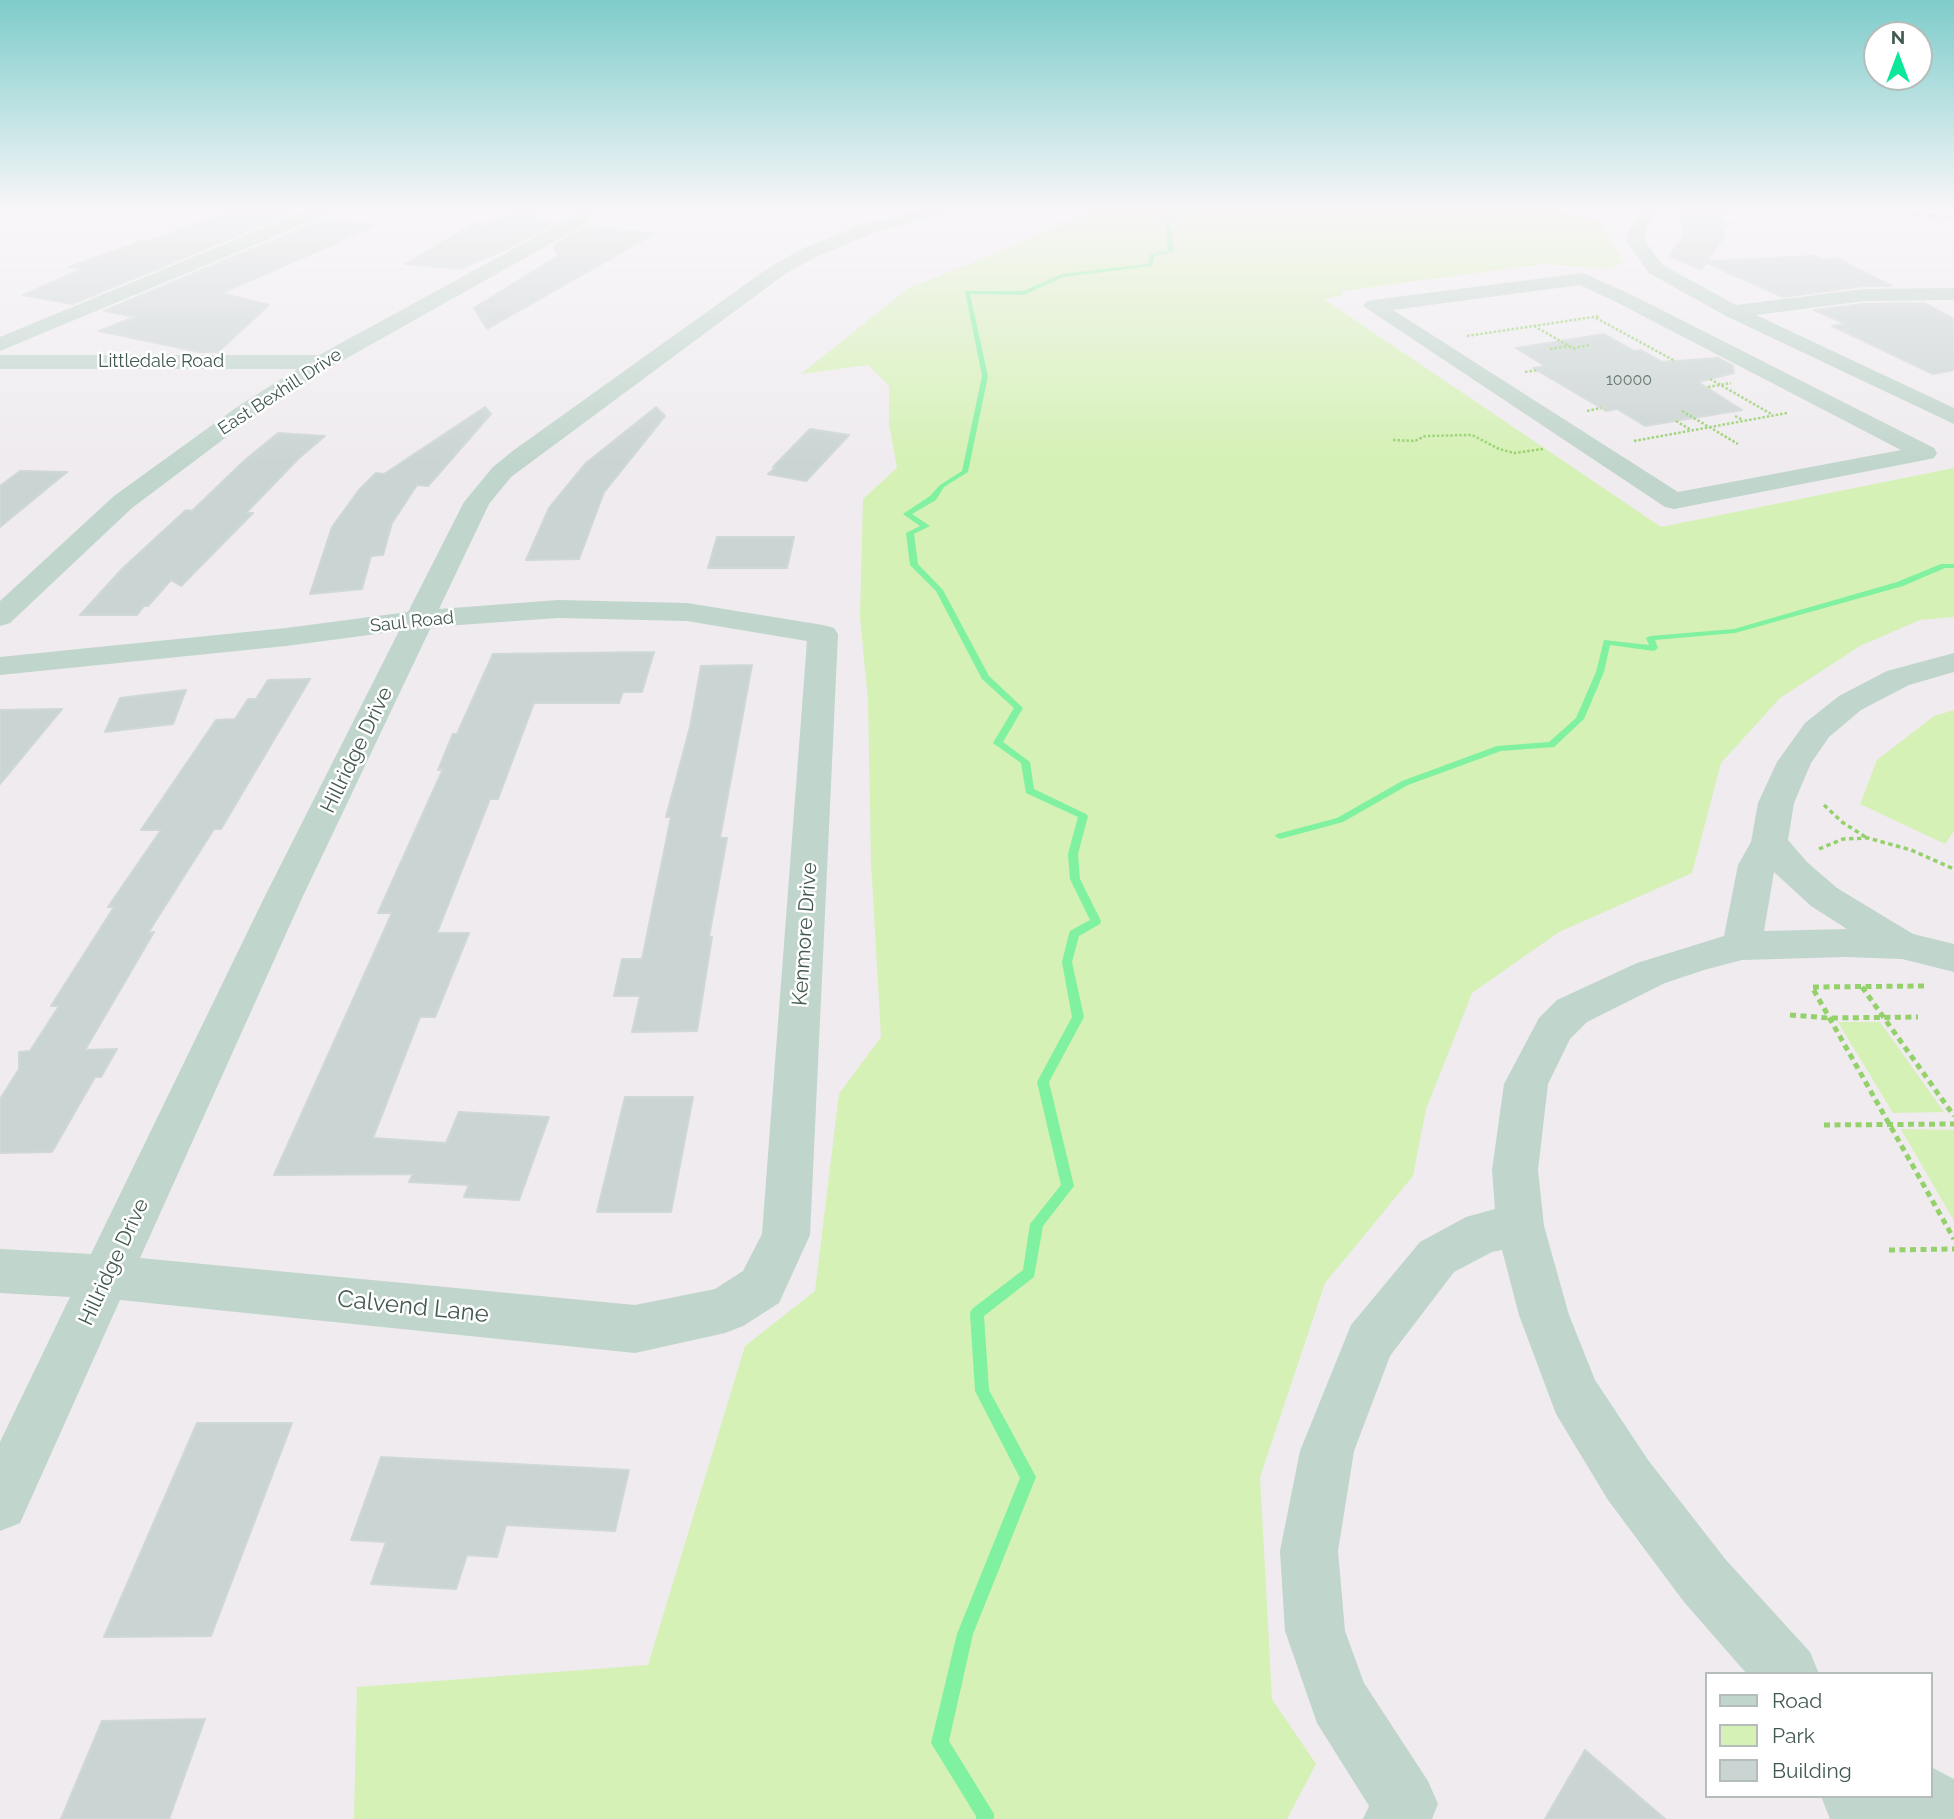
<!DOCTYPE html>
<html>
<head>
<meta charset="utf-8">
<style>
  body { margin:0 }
  #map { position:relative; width:1954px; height:1819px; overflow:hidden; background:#efebef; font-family:Raleway,sans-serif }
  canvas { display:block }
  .legend { position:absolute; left:1705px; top:1672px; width:228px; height:126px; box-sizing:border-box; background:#fff; border:2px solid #b4bdb9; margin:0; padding:9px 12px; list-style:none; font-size:21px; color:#435a50 }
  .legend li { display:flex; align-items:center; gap:14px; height:35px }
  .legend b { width:35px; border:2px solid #b4bdb9 }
  .north { position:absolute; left:1863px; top:21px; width:70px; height:70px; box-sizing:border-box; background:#fff; border:2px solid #b4bdb9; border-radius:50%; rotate:0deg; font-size:19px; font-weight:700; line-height:28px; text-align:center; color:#435a50 }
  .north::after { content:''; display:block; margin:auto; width:24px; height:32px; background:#0ce89a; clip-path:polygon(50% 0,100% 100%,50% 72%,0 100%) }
</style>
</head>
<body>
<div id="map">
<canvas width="1954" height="1819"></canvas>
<ul class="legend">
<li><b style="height:9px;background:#c0d5cb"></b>Road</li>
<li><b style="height:19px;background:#d5f1b5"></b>Park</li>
<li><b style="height:19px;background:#cad4d2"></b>Building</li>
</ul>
<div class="north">N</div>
</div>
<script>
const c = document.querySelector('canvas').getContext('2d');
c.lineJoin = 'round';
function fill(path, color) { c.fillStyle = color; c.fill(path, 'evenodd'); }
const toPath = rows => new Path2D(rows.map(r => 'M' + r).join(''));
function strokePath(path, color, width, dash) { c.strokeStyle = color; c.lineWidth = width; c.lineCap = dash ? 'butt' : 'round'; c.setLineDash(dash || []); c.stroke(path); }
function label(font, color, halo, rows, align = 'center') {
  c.font = font + ' Raleway,sans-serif'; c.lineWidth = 5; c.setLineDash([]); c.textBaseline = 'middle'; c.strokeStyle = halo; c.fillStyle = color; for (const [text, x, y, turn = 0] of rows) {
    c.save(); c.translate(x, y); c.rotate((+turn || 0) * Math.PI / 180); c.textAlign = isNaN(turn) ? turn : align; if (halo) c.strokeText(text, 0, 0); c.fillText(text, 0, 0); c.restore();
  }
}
fill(toPath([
  [1092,209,1547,209,1597,219,1624,263,1609,269,1544,264,1342,291,1341,296,1324,299,1661,527,1954,468,1954,617,1920,620,1860,646,1780,698,1721,763,1692,873,1559,932,1472,993,1426,1109,1413,1176,1325,1283,1260,1477,1272,1699,1316,1764,1287,1819,354,1819,357,1687,648,1665,745,1346,815,1291,839,1094,881,1037,871,861,868,700,860,617,863,499,897,468,889,424,889,386,868,365,801,374,907,289,1033,238],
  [1954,710,1954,831,1945,844,1860,804,1877,760,1934,716],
  [1838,1022,1880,1022,1944,1112,1893,1113],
  [1901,1129,1954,1130,1954,1221]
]), '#d5f1b5');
fill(toPath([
  [1192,209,1198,209,1170,223,1174,252,1154,256,1152,266,1063,277,1024,295,970,294,988,376,968,472,944,487,936,500,912,514,930,526,914,534,918,564,943,590,989,676,1023,708,1003,742,1030,762,1034,789,1086,814,1088,816,1078,854,1080,879,1101,921,1100,924,1079,936,1072,962,1084,1017,1049,1082,1074,1186,1043,1226,1034,1277,984,1316,989,1390,1036,1477,973,1634,949,1741,994,1814,994,1819,976,1819,976,1816,931,1743,957,1634,1020,1478,975,1391,970,1313,972,1309,1023,1270,1030,1224,1061,1185,1037,1082,1072,1017,1062,962,1069,934,1070,931,1090,920,1070,879,1068,854,1078,817,1026,793,1021,763,993,743,1014,708,982,679,936,591,910,565,906,533,920,526,903,514,930,496,940,485,962,471,982,376,965,291,1023,291,1062,274,1148,264,1150,254,1168,251,1165,221,1192,209],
  [1941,564,1954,564,1954,568,1945,568,1903,586,1735,633,1655,640,1658,648,1654,651,1610,645,1604,672,1584,719,1554,747,1501,751,1408,785,1343,822,1280,839,1275,836,1277,834,1337,818,1402,781,1497,746,1549,742,1576,718,1596,672,1604,640,1649,645,1646,638,1650,636,1734,629,1897,582,1941,564]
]), '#7ff1a0');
const building = toPath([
  [234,209,269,209,293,213,72,304,23,295,82,269,69,267,144,240,147,242,234,209],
  [516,209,542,209,535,220,557,222,509,248,460,269,405,264,475,223,487,224,516,209],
  [1679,209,1732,209,1722,221,1729,222,1721,234,1726,235,1707,261,1815,256,1820,259,1837,258,1891,286,1864,286,1783,297,1706,263,1701,270,1669,256,1683,237,1679,209],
  [326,218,375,226,222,293,269,305,218,352,199,352,99,331,135,317,104,311,326,218],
  [586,226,654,234,487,329,474,308,558,256,553,245,586,226],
  [1924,303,1954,319,1954,370,1933,374,1832,326,1846,324,1814,310,1864,304,1924,303],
  [1604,334,1634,351,1641,350,1662,362,1718,358,1733,366,1734,373,1698,382,1742,410,1645,426,1617,409,1606,411,1601,408,1533,368,1545,366,1516,348,1604,334],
  [485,407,491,414,428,486,417,485,392,523,383,555,371,556,362,589,310,594,332,527,359,490,376,473,384,474,485,407],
  [656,407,665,416,604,492,579,559,526,560,549,508,586,463,656,407],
  [810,429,849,435,806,481,768,474,776,467,773,467,810,429],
  [278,433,325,436,298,459,246,513,253,513,181,586,171,580,148,606,144,606,137,615,80,615,123,568,186,510,192,511,245,460,278,433],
  [20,471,67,472,0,527,0,486,20,471],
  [717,537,794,537,787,568,708,568,717,537],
  [654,652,642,692,623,692,619,703,534,703,498,799,490,799,437,933,469,933,435,1017,420,1017,373,1138,446,1143,459,1112,549,1117,519,1200,464,1197,469,1185,409,1182,413,1174,274,1175,392,913,378,913,443,769,438,770,453,734,457,734,493,654,654,652],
  [752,665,720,838,727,838,709,937,712,937,697,1031,632,1032,640,996,614,996,622,959,642,959,671,817,666,817,690,727,701,666,752,665],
  [310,679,221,829,214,829,148,933,154,932,85,1050,117,1049,101,1077,95,1077,52,1152,0,1153,0,1099,19,1069,19,1052,30,1051,59,1006,51,1006,114,907,108,907,161,830,141,830,216,720,235,719,248,699,256,699,268,680,310,679],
  [186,690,173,724,105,732,120,698,186,690],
  [62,709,0,784,0,710,62,709],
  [625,1097,693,1097,671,1212,597,1212,625,1097],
  [197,1423,292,1423,211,1636,104,1637,197,1423],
  [381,1457,629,1470,615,1531,506,1525,497,1557,467,1555,456,1589,371,1584,386,1542,351,1540,381,1457],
  [205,1719,169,1819,61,1819,102,1721,205,1719],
  [1585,1750,1665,1819,1545,1819,1585,1750]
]);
fill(building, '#cad4d2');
strokePath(building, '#cfd8d6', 2);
strokePath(toPath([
  [1596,318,1675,361],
  [1534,326,1576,350],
  [1467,336,1600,316],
  [1573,348,1590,345],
  [1550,349,1569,346],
  [1525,372,1538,370],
  [1710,379,1773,415],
  [1708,387,1731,383],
  [1587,411,1601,408],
  [1682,411,1738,444],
  [1735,416,1743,420],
  [1676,421,1691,430],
  [1393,440,1415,441,1425,436,1472,435,1499,449,1514,453,1543,449],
  [1634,441,1787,413]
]), '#95d16b', 2.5, [2.5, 2]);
strokePath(toPath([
  [1824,805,1842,822,1867,838],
  [1819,849,1843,839,1868,838,1911,850,1954,869]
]), '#95d16b', 3.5, [4.5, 3.5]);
strokePath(toPath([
  [1924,986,1812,987,1954,1239],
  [1862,987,1954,1116],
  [1790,1015,1829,1018,1918,1017],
  [1824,1125,1954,1124],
  [1889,1250,1954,1249]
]), '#95d16b', 5, [6, 4.5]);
fill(toPath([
  [309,209,334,209,331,213,0,351,0,337,309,209],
  [579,209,598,209,582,226,331,367,253,417,132,508,10,623,0,626,0,601,114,496,237,407,297,369,0,369,0,355,319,355,570,218,579,209],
  [922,209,953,209,950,213,878,231,816,257,785,274,511,477,489,504,439,609,558,600,687,603,823,625,834,628,838,634,810,1235,779,1303,743,1326,725,1333,635,1353,120,1300,20,1523,0,1531,0,1442,70,1297,0,1293,0,1249,91,1254,265,896,399,631,286,646,0,675,0,657,286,628,408,612,464,502,493,467,514,450,771,266,802,249,866,223,922,209],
  [558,618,687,621,807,641,762,1234,743,1271,715,1289,635,1305,140,1258,303,896,431,627,558,618],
  [1642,209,1660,209,1647,228,1645,242,1663,265,1736,305,1864,289,1954,288,1954,300,1864,301,1756,315,1954,408,1954,424,1726,316,1649,273,1627,242,1629,228,1642,209],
  [1583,273,1632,295,1934,448,1937,453,1934,458,1925,460,1674,509,1665,507,1363,306,1366,302,1373,300,1583,273],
  [1580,285,1618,303,1901,450,1678,492,1393,310,1580,285],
  [1954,653,1954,672,1909,685,1861,710,1829,737,1811,763,1794,803,1788,840,1807,862,1837,888,1913,934,1954,944,1954,972,1902,959,1845,957,1742,960,1704,970,1665,983,1587,1022,1570,1039,1548,1084,1538,1170,1544,1226,1569,1315,1595,1380,1648,1460,1726,1560,1810,1652,1819,1674,1747,1674,1684,1602,1608,1500,1556,1414,1519,1315,1502,1250,1492,1252,1454,1272,1390,1356,1354,1451,1338,1551,1345,1631,1364,1683,1428,1781,1438,1804,1432,1819,1363,1819,1369,1806,1317,1723,1285,1631,1280,1551,1300,1451,1351,1325,1420,1242,1466,1217,1495,1209,1492,1170,1504,1084,1539,1018,1557,1000,1637,963,1724,936,1738,865,1751,842,1758,803,1777,762,1805,723,1839,696,1887,671,1954,653],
  [1774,872,1811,906,1847,929,1764,931,1774,872],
  [1931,1767,1954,1779,1954,1819,1830,1819,1821,1796,1931,1796,1931,1767]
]), '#c0d5cb');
const rail = toPath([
  [1888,209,1954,219]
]);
strokePath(rail, '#adb7b4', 4.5);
strokePath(rail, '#fff', 2.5, [8]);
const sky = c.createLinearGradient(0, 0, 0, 464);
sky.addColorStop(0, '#7ecccb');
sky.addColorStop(0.45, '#f8f6f8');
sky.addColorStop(1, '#f8f6f800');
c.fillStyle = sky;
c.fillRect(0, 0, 1954, 464);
label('16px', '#657870', null, [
  ["10000",1629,380]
]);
label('18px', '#435a50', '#fff', [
  ["Littledale Road",161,362],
  ["East Bexhill Drive",280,392,-33],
  ["Saul Road",412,622,-6]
]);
label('21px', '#435a50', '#fff', [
  ["Hillridge Drive",357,750,-64],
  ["Kenmore Drive",805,934,-86],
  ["Hillridge Drive",114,1262,-65]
]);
label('24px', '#435a50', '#fff', [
  ["Calvend Lane",413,1307,6]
]);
</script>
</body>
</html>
